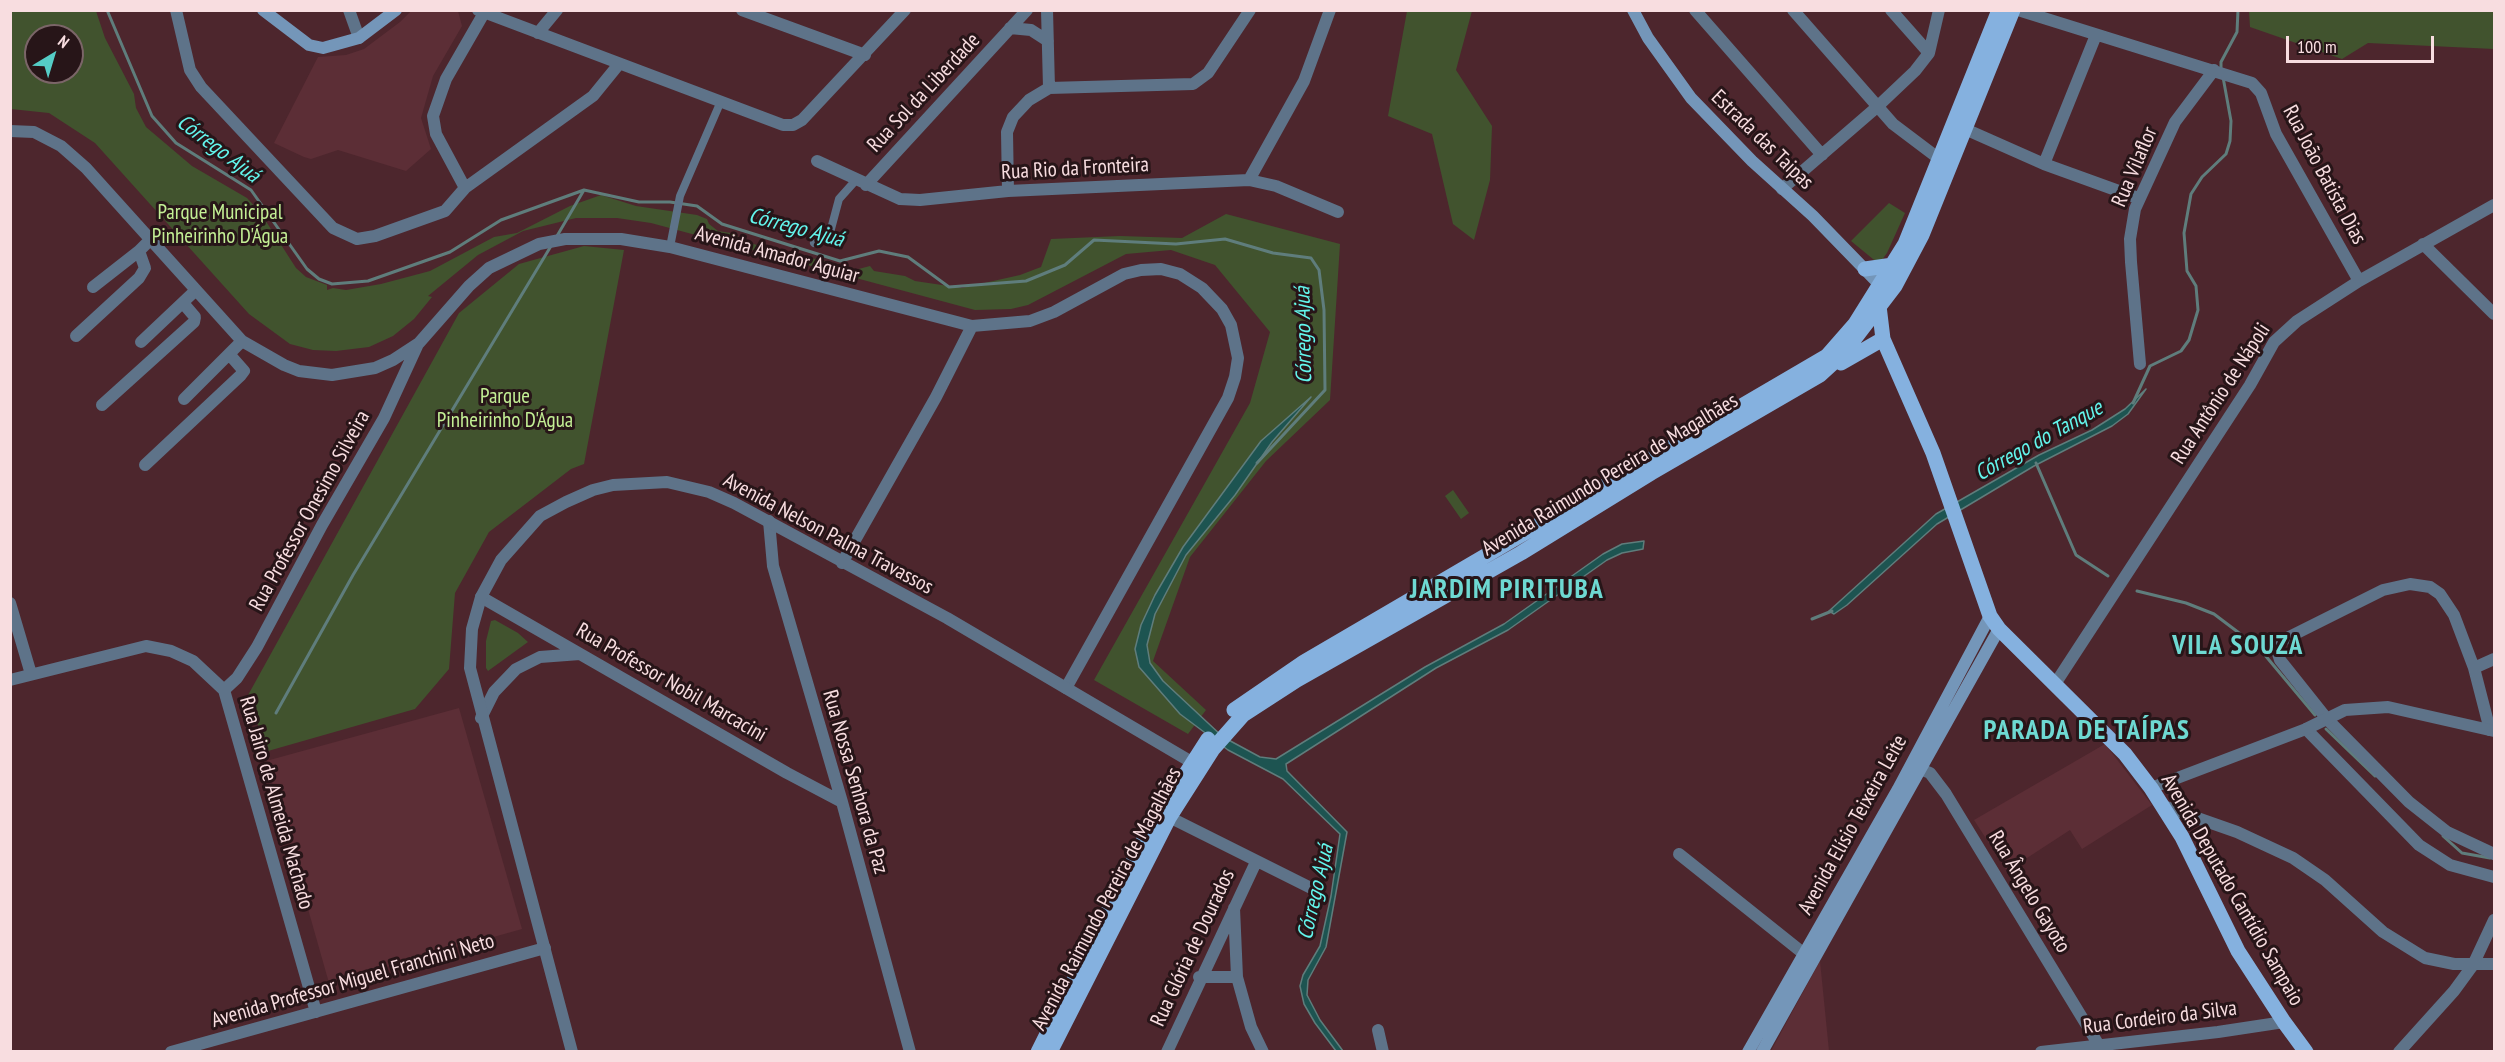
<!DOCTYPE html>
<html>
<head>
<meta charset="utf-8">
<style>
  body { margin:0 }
  #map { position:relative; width:2505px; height:1062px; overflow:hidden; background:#4d262d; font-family:"PT Sans Narrow",sans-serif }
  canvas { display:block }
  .frame { position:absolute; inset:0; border:12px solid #f8dde0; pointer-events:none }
  .north { position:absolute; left:24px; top:24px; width:60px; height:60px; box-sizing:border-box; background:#271518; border:2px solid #7b6568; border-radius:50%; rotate:38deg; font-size:16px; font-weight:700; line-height:24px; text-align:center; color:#f8dde0 }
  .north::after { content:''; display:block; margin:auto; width:21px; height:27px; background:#55cdc6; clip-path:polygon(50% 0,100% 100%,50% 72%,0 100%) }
  .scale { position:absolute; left:2286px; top:36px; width:148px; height:27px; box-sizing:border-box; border:3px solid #f8dde0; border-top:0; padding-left:8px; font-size:18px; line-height:21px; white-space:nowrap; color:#f8dde0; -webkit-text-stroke:4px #271518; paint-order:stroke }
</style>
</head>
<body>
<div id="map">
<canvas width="2505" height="1062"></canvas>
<div class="frame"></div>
<div class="north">N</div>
<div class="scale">100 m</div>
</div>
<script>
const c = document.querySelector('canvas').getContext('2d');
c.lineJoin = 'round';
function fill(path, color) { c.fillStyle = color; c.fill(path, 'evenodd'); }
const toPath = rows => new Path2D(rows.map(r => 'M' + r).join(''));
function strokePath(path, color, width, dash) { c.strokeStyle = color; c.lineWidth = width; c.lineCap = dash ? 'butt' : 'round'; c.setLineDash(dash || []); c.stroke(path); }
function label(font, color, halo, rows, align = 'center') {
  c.font = font + ' "PT Sans Narrow",sans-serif'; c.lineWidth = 6; c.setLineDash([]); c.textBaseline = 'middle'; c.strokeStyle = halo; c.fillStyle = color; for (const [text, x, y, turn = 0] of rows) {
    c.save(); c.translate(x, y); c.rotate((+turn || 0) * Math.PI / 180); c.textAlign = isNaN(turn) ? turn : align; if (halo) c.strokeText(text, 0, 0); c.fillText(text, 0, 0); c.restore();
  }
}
fill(toPath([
  [458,11,462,26,433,76,421,118,431,149,406,171,338,150,311,159,304,157,274,143,318,57,346,55,364,49,400,22,411,11],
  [459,708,522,929,329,983,266,761],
  [2105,744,2152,805,2082,849,2070,830,2007,871,1974,820],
  [1820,961,1829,1051,1771,1051]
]), '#5c2e36');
fill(toPath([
  [11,11,96,11,105,38,134,94,136,108,146,127,192,166,247,198,260,212,296,268,306,277,327,285,327,290,333,288,346,290,381,284,430,271,494,237,517,233,570,206,601,195,636,206,697,215,707,219,709,224,718,231,731,233,750,243,802,258,819,259,851,271,870,266,874,271,905,276,915,281,962,288,1020,275,1041,267,1051,239,1120,236,1182,238,1226,214,1340,244,1330,400,1266,461,1190,557,1153,661,1206,710,1188,734,1094,680,1250,403,1270,332,1215,265,1171,250,1126,254,1028,305,1011,309,975,310,651,223,617,218,576,218,523,231,478,255,428,296,432,297,414,319,393,336,369,347,336,351,313,350,290,344,249,314,95,143,49,113,11,109],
  [36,36,72,36,72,72,36,72],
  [1407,11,1472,11,1456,70,1492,126,1490,180,1474,240,1453,224,1432,134,1388,116],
  [2249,11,2494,11,2494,49,2368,43,2342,59,2250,27],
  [1889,203,1905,213,1887,253,1879,264,1851,241],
  [584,246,624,250,584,464,571,469,489,532,455,593,449,669,415,709,268,751,247,697,459,313,519,264],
  [1453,490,1469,513,1461,519,1445,496],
  [491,621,495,620,518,633,528,642,488,671,486,668,486,641]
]), '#41532e');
const water = toPath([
  [2146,389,2128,414,2112,426,2034,466,1937,524,1847,605,1834,614,1829,611,1936,514,2039,455,2092,430,2125,409,2146,389],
  [1311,397,1272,442,1235,495,1186,555,1155,614,1147,645,1150,663,1163,681,1223,737,1260,757,1276,759,1425,667,1504,624,1603,554,1622,544,1644,541,1643,549,1622,553,1607,560,1508,630,1436,668,1286,764,1287,771,1347,832,1326,947,1308,980,1307,995,1320,1020,1343,1051,1336,1051,1315,1023,1304,1004,1300,986,1303,975,1320,946,1331,896,1340,834,1283,779,1228,750,1180,714,1139,667,1135,649,1141,625,1155,595,1183,547,1261,441,1311,397]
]);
fill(water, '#1d5451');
strokePath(water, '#5f7d7c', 1.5);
strokePath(toPath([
  [107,10,152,116,176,143,251,190,307,269,319,279,332,284,368,281,450,252,501,220,584,190,639,202,670,202,697,206,722,224,840,261,879,251,908,257,949,287,1026,281,1065,265,1094,240,1176,244,1225,239,1273,253,1311,258,1319,270,1324,310,1325,390,1257,463],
  [2221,71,2221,62,2237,32,2238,10],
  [557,236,584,190],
  [2133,403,2150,366,2181,351,2189,340,2198,310,2196,286,2187,271,2184,233,2191,194,2202,177,2226,154,2230,141,2231,121,2223,77],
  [2036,463,2076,555,2108,576],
  [2137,591,2186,603,2214,614,2259,648,2315,715],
  [1812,619,1832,611],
  [276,713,353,575,551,246],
  [2326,729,2375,776],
  [2443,836,2462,853,2490,858]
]), '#5f7d7c', 3);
strokePath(toPath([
  [814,243,831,229,839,199,856,180],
  [670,247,680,196,721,101]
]), '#5e7389', 8);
strokePath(toPath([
  [176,10,190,70,201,87,333,228,357,239,375,236,445,211,465,188,593,96,619,64],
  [349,10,359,38],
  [478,10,783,125,793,125,802,120,905,10],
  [742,10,865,55],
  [1047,10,1049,88],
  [1695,10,1822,155],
  [1793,10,1893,124,1946,164],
  [1891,10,1929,53],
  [2018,10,2252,83,2261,93,2276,134,2359,281],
  [1010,28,1031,30,1048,41],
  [538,33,557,10],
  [1965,129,2044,164,2138,198],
  [10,131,34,132,61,146,86,168,242,341,284,365,299,371,332,375,375,368,393,360,419,343,469,286,489,268,539,244,565,239,621,239,670,247,972,326,1030,321,1054,312,1124,274,1141,270,1161,269,1180,274,1202,288,1222,309,1231,325,1238,358,1235,377,1228,398,1066,688],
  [817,161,900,199,920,200,1008,191,1249,180,1276,186,1338,212],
  [2044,164,2096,35],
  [1249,180,1304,81,1330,10],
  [866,185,1027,10],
  [465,188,436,134,433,116,446,79,484,13],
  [1782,189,1877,107,1915,71,1929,53,1939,10],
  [1008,191,1007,132,1013,117,1029,100,1049,88,1193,84,1208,73,1250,10],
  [2423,244,2494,314],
  [93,287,139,251],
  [76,336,139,278,145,268,139,251,151,239],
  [141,342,196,290],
  [2140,364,2131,262,2130,239,2135,209,2175,122,2214,70],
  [184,399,242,341],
  [102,405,194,322,195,317,183,303],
  [145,465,241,375,244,371,229,354],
  [769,521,773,566,842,802,910,1052],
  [842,563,936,397,972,326],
  [481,597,787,773,842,802],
  [10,603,31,674],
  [2474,668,2494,659],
  [10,680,146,646,171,651,193,661,224,690,316,1012],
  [2055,684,2250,385,2274,342,2297,321,2359,281,2494,205],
  [224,690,237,678,257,647,322,525,384,418,418,344],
  [481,718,494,692,516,669,540,657,580,654],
  [2306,729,2419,845,2450,865,2494,877],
  [2490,730,2474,668,2454,615,2440,594,2430,587,2410,584,2383,590,2281,641,2276,647,2280,660,2327,719,2409,802,2447,832,2494,854],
  [1913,766,1930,773,1946,794,2103,1052],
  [2163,806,2237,832,2293,858,2325,880,2383,932,2425,958,2454,964,2494,964],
  [1161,813,1313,889],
  [1679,854,1803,953],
  [1234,908,1237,977,1251,1027,1263,1052],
  [1199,977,1237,977],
  [1378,1030,1383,1052],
  [171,1052,545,948],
  [1167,1052,1256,862],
  [2041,1052,2218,1032,2284,1022],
  [2399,1052,2454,991,2473,965,2494,920]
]), '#5e7389', 12);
strokePath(toPath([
  [2151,788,2306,729,2345,710,2388,707,2494,731],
  [572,1052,470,668,472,629,481,597,501,560,540,516,566,502,593,490,613,485,667,482,709,492,734,503,947,618,1200,767]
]), '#5e7389', 12);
strokePath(toPath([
  [263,10,309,45,323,48,359,38,396,10],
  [1633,10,1648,38,1691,98,1752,161,1813,216,1880,285],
  [1748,1052,1898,789,1990,616],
  [1762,1052,1999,629]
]), '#7496b9', 12);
strokePath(toPath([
  [1865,269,1893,265],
  [1879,306,1883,339,1933,453,1990,616,1999,629,2125,754,2151,788,2182,837,2238,951,2284,1022,2306,1052],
  [1841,363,1883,339],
  [1234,710,1304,662,1827,356,1855,324,1905,244,1999,10],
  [1038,1052,1144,839,1208,739],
  [1050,1052,1169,818,1213,749,1243,715,1297,680,1521,553,1651,473,1820,375,1843,354,1895,286,1922,235,2013,10]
]), '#85b1df', 15);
label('21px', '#f8dde0', '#271518', [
  ["Rua Sol da Liberdade",924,93,-47],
  ["Estrada das Taipas",1762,140,44],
  ["Rua Vilaflor",2135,167,-67],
  ["Rua Rio da Fronteira",1075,169,-3],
  ["Rua João Batista Dias",2324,175,62],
  ["Avenida Amador Aguiar",777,255,15],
  ["Rua Antônio de Nápoli",2221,394,-57],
  ["Avenida Raimundo Pereira de Magalhães",1610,475,-31],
  ["Rua Professor Onesimo Silveira",310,511,-61],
  ["Avenida Nelson Palma Travassos",828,534,28],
  ["Rua Professor Nobil Marcacini",671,683,30],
  ["Rua Nossa Senhora da Paz",855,782,74],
  ["Rua Jairo de Almeida Machado",276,803,74],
  ["Avenida Elísio Teixeira Leite",1853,825,-61],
  ["Avenida Deputado Cantídio Sampaio",2232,890,60],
  ["Rua Ângelo Gayoto",2029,892,59],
  ["Avenida Raimundo Pereira de Magalhães",1107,899,-62],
  ["Rua Glória de Dourados",1193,948,-65],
  ["Avenida Professor Miguel Franchini Neto",353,981,-16],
  ["Rua Cordeiro da Silva",2160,1018,-7]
]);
label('21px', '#c3ef95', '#271518', [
  ["Parque Municipal",220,213],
  ["Pinheirinho D'Água",220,237],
  ["Parque",505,397],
  ["Pinheirinho D'Água",505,421]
]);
label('italic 22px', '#63f6ed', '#271518', [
  ["Córrego Ajuá",218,149,37],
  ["Córrego Ajuá",796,228,15],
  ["Córrego Ajuá",1304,335,-91],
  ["Córrego do Tanque",2039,441,-29],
  ["Córrego Ajuá",1316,892,-77]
]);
c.letterSpacing = '1.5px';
label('bold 27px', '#6ed9d2', '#271518', [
  ["JARDIM PIRITUBA",1507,590],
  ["VILA SOUZA",2238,646],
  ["PARADA DE TAÍPAS",2087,731]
]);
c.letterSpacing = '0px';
</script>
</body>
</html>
